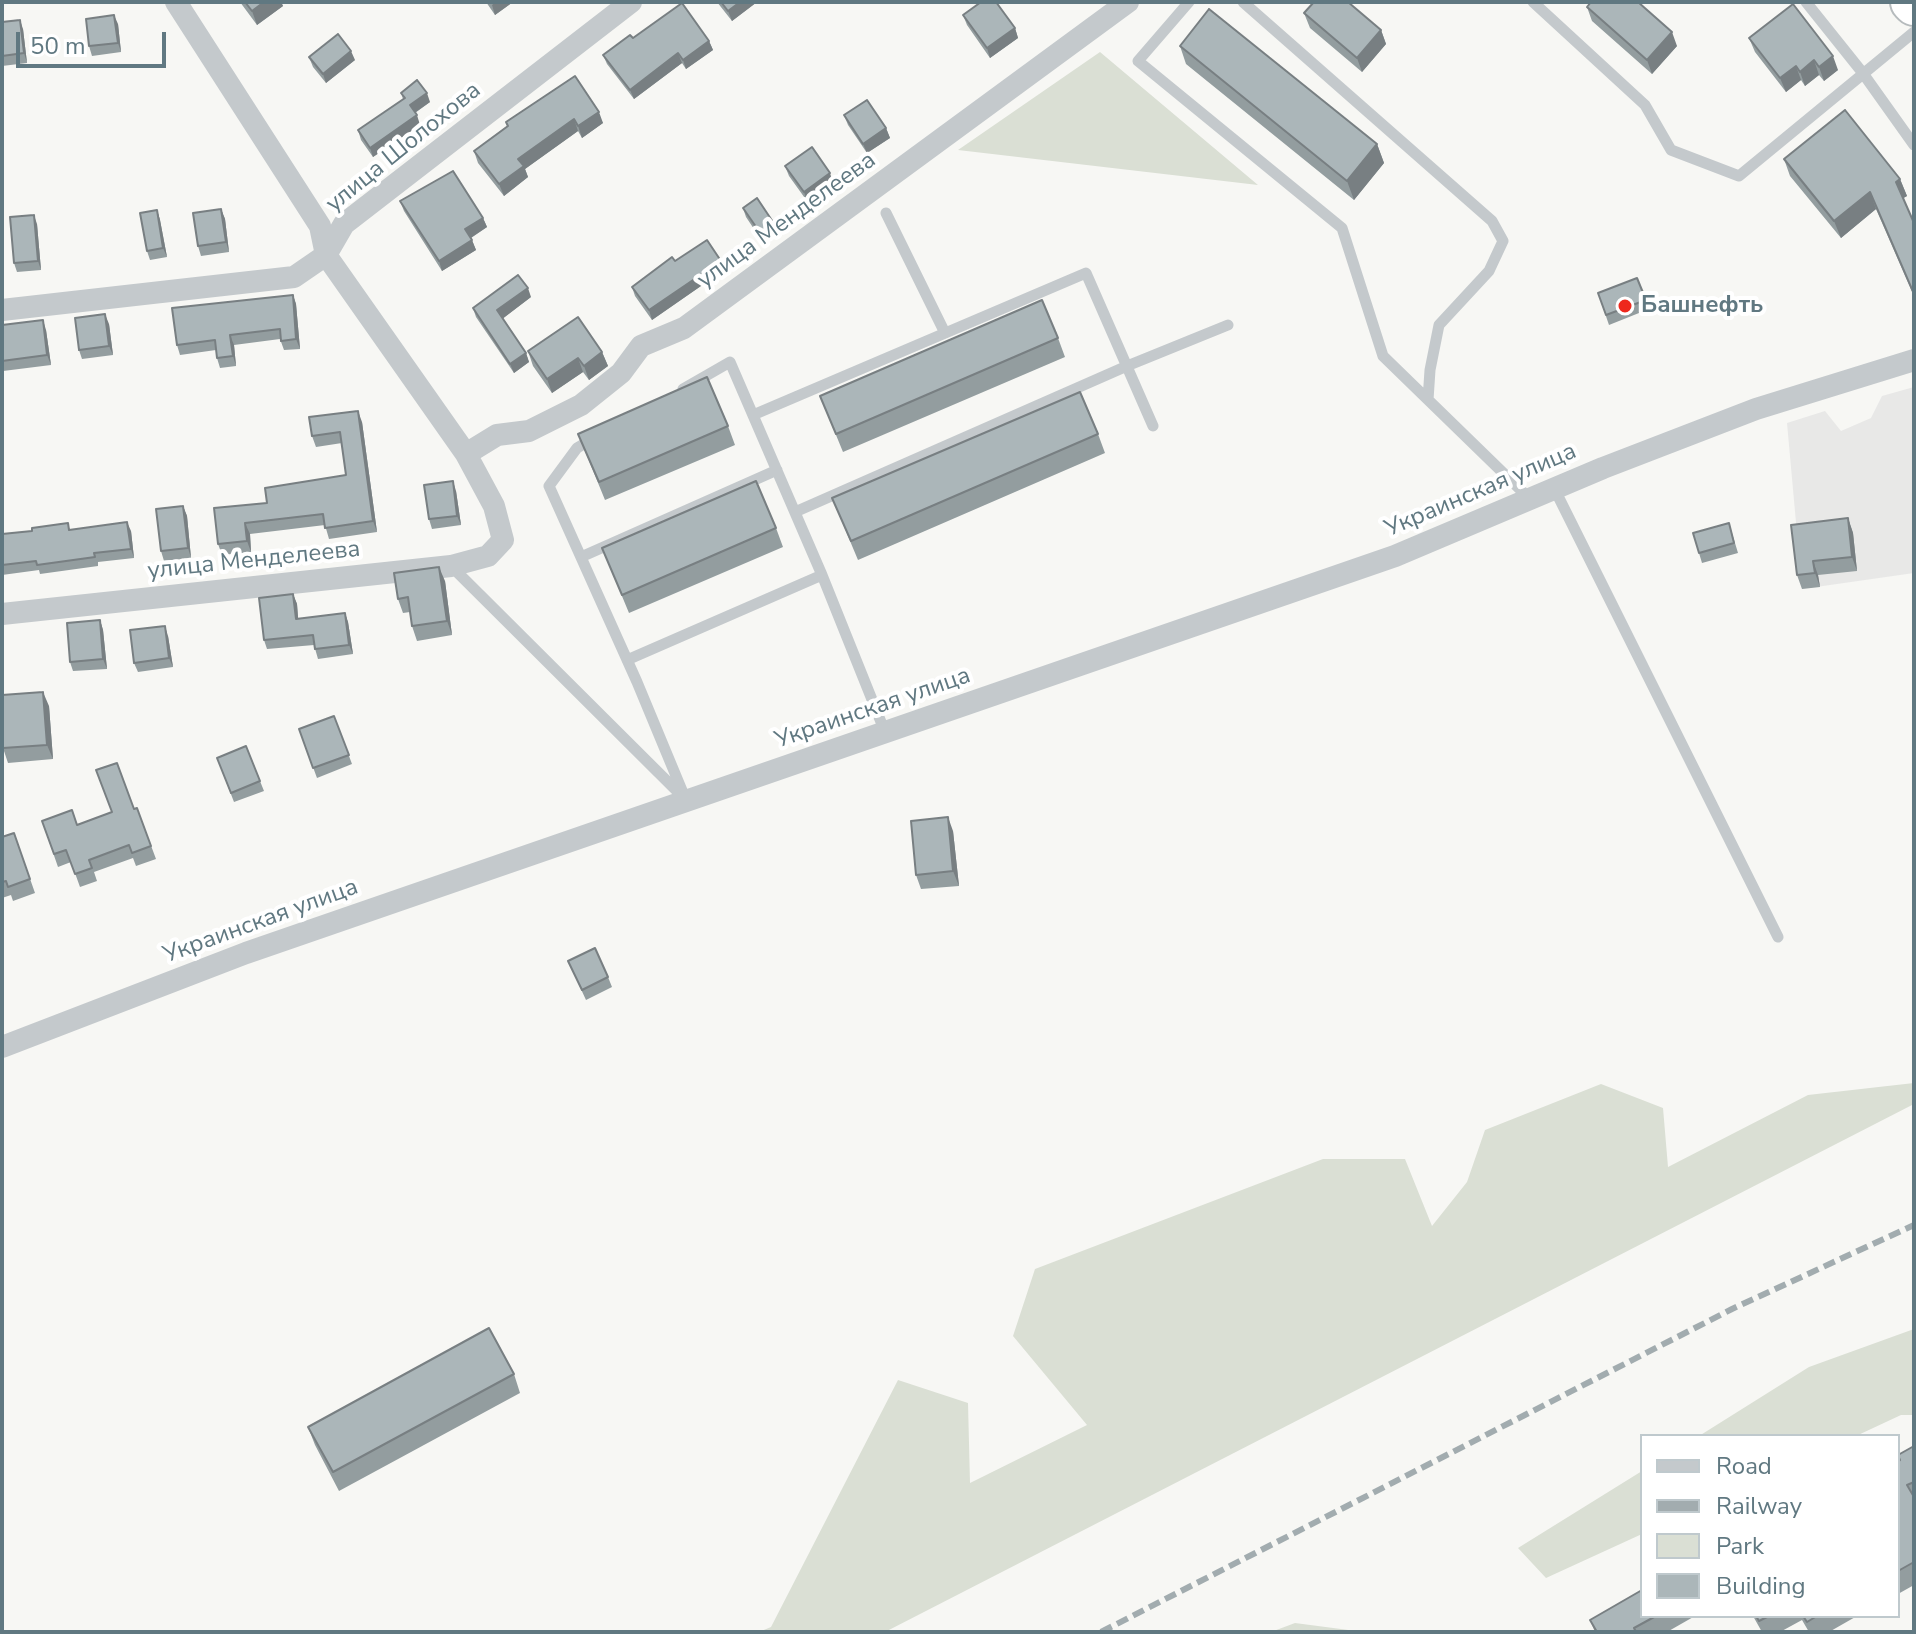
<!DOCTYPE html>
<html>
<head>
<meta charset="utf-8">
<style>
  body { margin:0 }
  #map { position:relative; width:1916px; height:1634px; overflow:hidden; background:#f7f7f4; font-family:"Nunito Sans",sans-serif }
  canvas { display:block }
  .frame { position:absolute; inset:0; border:4px solid #607881; pointer-events:none }
  .legend { position:absolute; left:1640px; top:1434px; width:260px; height:184px; box-sizing:border-box; background:#fff; border:2px solid #bfc9cd; margin:0; padding:10px 14px; list-style:none; font-size:24px; color:#607881 }
  .legend li { display:flex; align-items:center; gap:16px; height:40px }
  .legend b { width:40px; border:2px solid #bfc9cd }
  .scale { position:absolute; left:16px; top:32px; width:150px; height:36px; box-sizing:border-box; border:4px solid #607881; border-top:0; padding-left:10px; font-size:24px; line-height:28px; white-space:nowrap; color:#607881; -webkit-text-stroke:6px #fff; paint-order:stroke }
</style>
</head>
<body>
<div id="map">
<canvas width="1916" height="1634"></canvas>
<div class="frame"></div>
<ul class="legend">
<li><b style="height:10px;background:#c4c9cc"></b>Road</li>
<li><b style="height:10px;background:#a2acaf"></b>Railway</li>
<li><b style="height:22px;background:#dadfd4"></b>Park</li>
<li><b style="height:22px;background:#abb6b9"></b>Building</li>
</ul>
<div class="scale">50 m</div>
</div>
<script>
const c = document.querySelector('canvas').getContext('2d');
c.lineJoin = 'round';
function fill(path, color) { c.fillStyle = color; c.fill(path, 'evenodd'); }
const toPath = rows => new Path2D(rows.map(r => 'M' + r).join(''));
function strokePath(path, color, width, dash) { c.strokeStyle = color; c.lineWidth = width; c.lineCap = dash ? 'butt' : 'round'; c.setLineDash(dash || []); c.stroke(path); }
function label(font, color, halo, rows, align = 'center') {
  c.font = font + ' "Nunito Sans",sans-serif'; c.lineWidth = 8; c.setLineDash([]); c.textBaseline = 'middle'; c.strokeStyle = halo; c.fillStyle = color; for (const [text, x, y, turn = 0] of rows) {
    c.save(); c.translate(x, y); c.rotate((+turn || 0) * Math.PI / 180); c.textAlign = isNaN(turn) ? turn : align; if (halo) c.strokeText(text, 0, 0); c.fillText(text, 0, 0); c.restore();
  }
}
fill(toPath([
  [1914,387,1914,573,1802,589,1787,423,1825,411,1841,431,1871,418,1882,396]
]), '#e8e8e7');
fill(toPath([
  [1100,52,1258,185,958,150],
  [1914,1083,1914,1104,885,1632,759,1632,771,1627,898,1380,968,1403,970,1483,1087,1425,1013,1336,1035,1269,1323,1159,1405,1159,1432,1226,1467,1182,1485,1130,1601,1084,1663,1108,1668,1167,1808,1095],
  [1914,1329,1914,1415,1901,1415,1856,1436,1699,1436,1809,1367],
  [1642,1471,1642,1534,1546,1578,1518,1548],
  [1295,1623,1356,1631,1357,1632,1271,1632]
]), '#dadfd4');
const highway = toPath([
  [1911,2,1914,5]
]);
strokePath(highway, '#b6bbbd', 44);
strokePath(toPath([
  [1189,2,1138,61,1342,228,1383,356,1530,499],
  [1243,2,1492,221,1503,241,1489,271,1439,325,1430,370,1428,400],
  [1533,2,1645,105,1671,150,1739,176,1914,32],
  [1806,2,1862,72,1914,145],
  [886,213,945,333],
  [683,389,730,362,822,575,885,732],
  [753,415,1086,273,1153,426],
  [1554,488,1778,937],
  [795,512,1127,366,1228,325],
  [581,557,777,470],
  [451,566,686,800,637,682,549,486,577,448,594,438],
  [627,660,822,575]
]), '#c4c9cc', 11);
strokePath(toPath([
  [2,310,294,277,326,255,344,224,631,2],
  [466,454,497,435,529,431,581,405,621,373,641,346,684,328,1128,2],
  [2,614,451,566,488,556,503,540,494,506,466,454,326,255,320,226,176,2],
  [2,1047,246,953,1395,556,1603,468,1756,409,1914,360]
]), '#c4c9cc', 22);
strokePath(highway, '#fff', 40);
strokePath(toPath([
  [1101,1632,1732,1309,1914,1225]
]), '#a2acaf', 6, [12, 6]);
fill(toPath([
  [240,2,281,2,283,6,257,25],
  [486,2,513,2,495,15],
  [717,2,757,2,732,21],
  [1587,7,1677,46,1652,74,1592,21],
  [1304,13,1381,30,1386,44,1362,72,1310,28],
  [963,15,1015,28,1018,38,990,58,967,25],
  [2,22,23,29,27,63,2,66],
  [118,24,121,52,92,56,89,46],
  [633,38,709,41,713,50,686,69,682,63,634,99,607,64,603,55],
  [1749,38,1838,70,1824,81,1819,75,1805,86,1801,80,1786,92,1755,52],
  [1180,46,1377,144,1384,163,1354,200,1186,64],
  [309,57,355,60,326,83,313,67],
  [575,76,603,123,582,138,578,131,525,169,528,177,504,196,478,163,474,151,507,126,506,122],
  [401,93,430,102,415,113,420,125,373,157,361,140,358,130,403,99],
  [844,115,886,128,890,138,867,153,848,125],
  [1784,159,1900,179,1907,196,1903,198,1914,223,1914,296,1876,209,1841,238,1790,176],
  [785,166,833,183,807,201,789,176],
  [400,201,483,218,487,227,471,238,476,250,442,271,404,211],
  [743,208,775,225,778,234,764,244,746,217],
  [221,209,225,219,229,252,201,256,198,246],
  [157,210,160,220,167,257,150,260,147,251],
  [37,224,41,270,17,272,14,263],
  [675,261,721,261,724,270,652,320,635,296,632,287],
  [1637,278,1649,309,1609,325,1598,293],
  [293,295,296,304,300,349,284,350,280,339,234,345,236,366,220,368,217,358,216,350,180,355,177,345],
  [531,297,503,318,526,353,529,362,514,373,476,317,473,308],
  [109,324,113,355,82,359,79,350],
  [2,325,46,330,51,365,3,371,2,367],
  [1058,338,1065,357,843,452,820,396],
  [528,351,602,352,608,366,589,380,583,372,552,393,533,366],
  [362,422,377,532,329,539,325,525,250,534,251,552,222,555,218,544,267,503,346,475,342,443,316,447,312,436],
  [728,426,735,445,605,500,578,434],
  [1098,434,1105,453,858,560,832,498],
  [456,491,461,525,432,529,429,519],
  [183,506,187,516,191,558,164,561,161,551],
  [1848,518,1853,533,1857,571,1818,575,1820,587,1802,589,1797,575],
  [1729,523,1738,553,1702,563,1699,553],
  [776,528,783,547,629,613,602,548],
  [70,529,131,531,134,558,98,562,98,566,40,574,39,570,2,575,2,534],
  [445,581,452,635,417,641,412,626,410,612,403,613,398,599],
  [293,594,297,604,298,619,345,613,348,622,353,654,318,659,314,645,267,649,264,640],
  [100,620,103,630,107,669,73,671,70,662],
  [168,636,173,667,138,672,134,663],
  [49,706,53,759,8,763,3,748],
  [334,716,352,764,317,778,299,729],
  [246,746,264,791,234,802,217,758],
  [137,808,156,859,136,866,133,858,94,872,97,881,80,887,71,862,58,867,42,821,77,825],
  [953,831,959,886,921,889,916,875],
  [14,833,35,893,13,901,11,895,2,898,2,837],
  [568,961,608,977,612,987,586,1000],
  [514,1374,520,1393,339,1491,315,1445,308,1427],
  [1914,1446,1914,1585,1898,1594,1898,1462,1900,1461,1898,1455],
  [1642,1616,1695,1616,1667,1632,1595,1632,1590,1620],
  [1753,1616,1857,1616,1829,1632,1809,1632,1802,1620,1780,1632,1762,1632]
]), '#939d9f');
fill(toPath([
  [264,2,281,2,283,6,257,25,252,11],
  [496,2,513,2,495,15,492,5],
  [740,2,757,2,732,21,728,11],
  [114,15,118,24,121,52,118,43],
  [20,20,23,29,27,63,24,53],
  [1015,28,1018,38,990,58,987,48],
  [1381,30,1386,44,1362,72,1357,58],
  [1672,32,1677,46,1652,74,1647,60],
  [709,41,713,50,686,69,683,60],
  [351,51,355,60,326,83,323,74],
  [678,53,682,63,634,99,630,90],
  [1833,56,1838,70,1824,81,1819,67],
  [1814,60,1819,75,1805,86,1800,72],
  [1796,66,1801,80,1786,92,1780,78],
  [427,93,430,102,413,114,410,105],
  [599,112,603,123,582,138,578,126],
  [417,115,420,125,373,157,370,148],
  [574,119,578,131,525,169,528,177,504,196,499,184,518,159],
  [886,128,890,138,867,153,863,144],
  [1377,144,1384,163,1354,200,1347,181],
  [830,173,833,183,807,201,804,192],
  [1900,179,1907,196,1902,199,1896,182],
  [1870,192,1876,209,1841,238,1834,221],
  [221,209,225,219,229,252,226,242],
  [157,210,160,220,167,257,163,248],
  [34,215,37,224,41,270,38,261],
  [483,218,487,227,469,239,465,229],
  [775,225,778,234,764,244,761,234],
  [472,240,476,250,442,271,439,261],
  [721,261,724,270,652,320,649,310],
  [528,288,531,297,501,320,497,310],
  [293,295,296,304,300,349,296,339],
  [105,314,109,324,113,355,109,346],
  [43,320,46,330,51,365,47,355],
  [230,335,234,345,236,366,233,356],
  [602,352,608,366,589,380,584,366],
  [526,353,529,362,514,373,510,364],
  [578,358,583,372,552,393,547,379],
  [358,411,362,422,377,532,373,521],
  [453,481,456,491,461,525,457,516],
  [183,506,187,516,191,558,188,548],
  [1848,518,1853,533,1857,571,1852,557],
  [127,522,131,531,134,558,131,549],
  [245,523,250,534,251,552,247,541],
  [1813,561,1818,575,1820,587,1815,573],
  [439,567,445,581,452,635,447,621],
  [293,594,297,604,299,629,296,619],
  [345,613,348,622,353,654,349,645],
  [100,620,103,630,107,669,103,659],
  [165,626,168,636,173,667,169,658],
  [43,692,49,706,53,759,47,745],
  [948,817,953,831,959,886,953,871]
]), '#787f82');
const building = toPath([
  [245,2,264,2,252,11,245,2],
  [721,2,740,2,728,11,721,2],
  [981,2,996,2,1015,28,987,48,963,15,981,2],
  [1314,2,1348,2,1381,30,1357,58,1304,13,1314,2],
  [1591,2,1638,2,1672,32,1647,60,1587,7,1591,2],
  [682,3,709,41,683,60,678,53,630,90,603,55,630,35,633,38,682,3],
  [1793,4,1833,56,1819,67,1814,60,1800,72,1796,66,1780,78,1749,38,1793,4],
  [1209,9,1377,144,1347,181,1180,46,1209,9],
  [114,15,118,43,89,46,86,19,114,15],
  [20,20,24,53,2,56,2,22,20,20],
  [338,34,351,51,323,74,309,57,338,34],
  [575,76,599,112,578,126,574,119,518,159,524,166,499,184,474,151,508,126,506,122,575,76],
  [417,80,427,93,410,105,417,115,370,148,358,130,405,98,401,93,417,80],
  [867,100,886,128,863,144,844,115,867,100],
  [1845,110,1900,179,1896,182,1914,223,1914,294,1870,192,1834,221,1784,159,1845,110],
  [812,147,830,173,804,192,785,166,812,147],
  [453,171,483,218,465,229,472,240,439,261,400,201,453,171],
  [757,198,775,225,761,234,743,208,757,198],
  [221,209,226,242,198,246,193,213,221,209],
  [157,210,163,248,147,251,140,213,157,210],
  [34,215,38,261,14,263,10,217,34,215],
  [707,240,721,261,649,310,632,287,672,257,675,261,707,240],
  [518,275,528,288,497,310,526,353,510,364,473,308,518,275],
  [1637,278,1646,300,1606,315,1598,293,1637,278],
  [293,295,296,339,281,341,280,329,230,335,233,356,217,358,215,340,177,345,172,308,293,295],
  [1042,300,1058,338,836,434,820,396,1042,300],
  [105,314,109,346,79,350,75,318,105,314],
  [578,317,602,352,584,366,578,358,547,379,528,351,578,317],
  [43,320,47,355,2,361,2,325,43,320],
  [707,377,728,426,599,482,578,434,707,377],
  [1080,392,1098,434,851,541,832,498,1080,392],
  [358,411,373,521,325,528,323,514,245,523,247,541,218,544,214,508,267,503,265,488,346,475,340,432,312,436,309,417,358,411],
  [453,481,457,516,429,519,424,485,453,481],
  [756,481,776,528,622,595,602,548,756,481],
  [183,506,188,548,161,551,156,509,183,506],
  [1848,518,1852,557,1813,561,1815,573,1797,575,1791,525,1848,518],
  [127,522,131,549,94,553,95,557,37,565,36,561,2,565,2,534,32,531,32,528,68,523,69,530,127,522],
  [1729,523,1734,543,1699,553,1693,533,1729,523],
  [439,567,447,621,412,626,408,597,398,599,394,573,439,567],
  [293,594,296,619,345,613,349,645,315,649,313,635,264,640,259,598,293,594],
  [100,620,103,659,70,662,67,623,100,620],
  [165,626,169,658,134,663,130,630,165,626],
  [43,692,47,745,3,748,2,695,43,692],
  [334,716,349,755,313,768,299,729,334,716],
  [246,746,260,781,231,793,217,758,246,746],
  [117,763,134,809,137,808,151,846,132,853,129,845,89,860,92,868,75,874,66,850,54,854,42,821,72,810,77,825,112,812,96,770,117,763],
  [948,817,953,871,916,875,911,821,948,817],
  [14,833,30,879,8,887,6,881,2,882,2,837,14,833],
  [595,948,608,977,582,990,568,961,595,948],
  [489,1328,514,1374,333,1472,308,1427,489,1328],
  [1914,1446,1914,1482,1907,1485,1914,1497,1914,1562,1898,1571,1898,1462,1900,1460,1898,1455,1914,1446],
  [1642,1590,1642,1616,1656,1616,1634,1628,1636,1632,1597,1632,1590,1620,1642,1590],
  [1756,1616,1769,1616,1759,1621,1756,1616],
  [1803,1616,1817,1616,1807,1622,1803,1616]
]);
fill(building, '#abb6b9');
strokePath(building, '#787f82', 2);
for (const [x, y, r, color] of [
  [1625,306,8,"#ee281d"]
]) { const dot = new Path2D(); dot.arc(x, y, r, 0, 2 * Math.PI); c.fillStyle = color; c.fill(dot); strokePath(dot, '#fff', 3); }
label('24px', '#607881', '#fff', [
  ["улица Шолохова",404,148,-39],
  ["улица Менделеева",787,221,-36],
  ["Украинская улица",1481,491,-23],
  ["улица Менделеева",254,561,-6],
  ["Украинская улица",873,709,-19],
  ["Украинская улица",261,922,-20]
]);
label('bold 24px', '#607881', '#fff', [
  ["Башнефть",1641,306]
], 'left');
</script>
</body>
</html>
